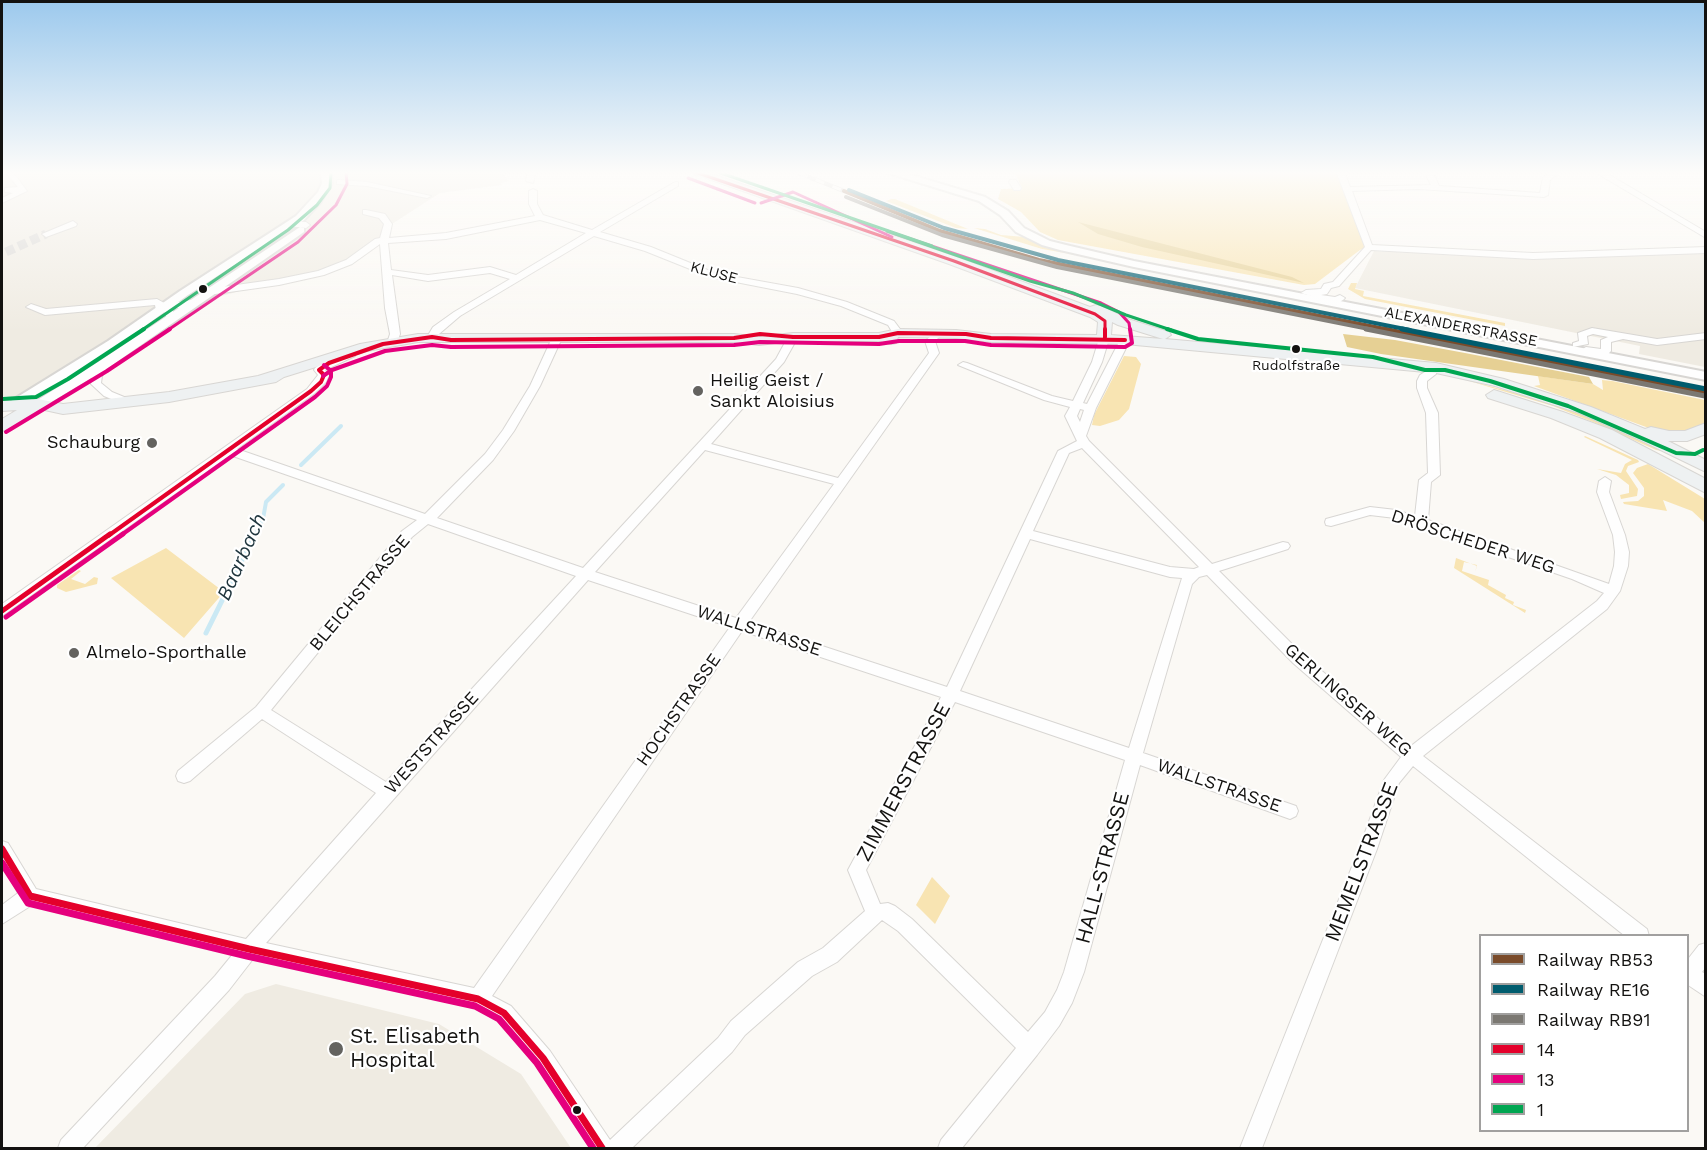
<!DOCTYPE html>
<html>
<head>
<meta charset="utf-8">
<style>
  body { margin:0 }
  #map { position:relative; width:1707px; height:1150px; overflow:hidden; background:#fbf9f5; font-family:"Work Sans",sans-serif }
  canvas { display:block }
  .frame { position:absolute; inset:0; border:3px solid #131210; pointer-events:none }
  .legend { position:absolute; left:1479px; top:934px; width:210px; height:198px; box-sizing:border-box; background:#fff; border:2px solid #a1a09f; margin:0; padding:8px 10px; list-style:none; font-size:18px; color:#131210 }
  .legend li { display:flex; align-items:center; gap:12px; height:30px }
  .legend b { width:30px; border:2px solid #a1a09f }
</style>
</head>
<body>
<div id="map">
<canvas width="1707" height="1150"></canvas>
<div class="frame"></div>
<ul class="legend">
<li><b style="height:8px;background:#7a4b2a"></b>Railway RB53</li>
<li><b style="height:8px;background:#005c6e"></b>Railway RE16</li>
<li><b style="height:8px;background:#7b7872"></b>Railway RB91</li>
<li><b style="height:8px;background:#e4002b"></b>14</li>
<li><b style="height:8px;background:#e5007d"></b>13</li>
<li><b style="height:8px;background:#00a651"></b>1</li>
</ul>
</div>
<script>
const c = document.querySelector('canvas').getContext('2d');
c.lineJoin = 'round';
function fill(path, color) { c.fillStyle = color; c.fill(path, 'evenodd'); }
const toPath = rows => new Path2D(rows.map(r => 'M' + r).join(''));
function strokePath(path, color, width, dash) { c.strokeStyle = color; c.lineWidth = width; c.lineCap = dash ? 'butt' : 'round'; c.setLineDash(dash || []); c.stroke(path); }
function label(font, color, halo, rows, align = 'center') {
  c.font = font + ' "Work Sans",sans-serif'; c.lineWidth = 4.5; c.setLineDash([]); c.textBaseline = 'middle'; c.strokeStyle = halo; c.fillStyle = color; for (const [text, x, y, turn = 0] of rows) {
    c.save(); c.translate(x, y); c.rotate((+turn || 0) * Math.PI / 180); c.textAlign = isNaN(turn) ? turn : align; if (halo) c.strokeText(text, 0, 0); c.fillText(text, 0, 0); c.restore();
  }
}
fill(toPath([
  [2,171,500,171,509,181,501,183,502,185,440,193,392,224,384,241,329,270,240,291,181,307,87,371,21,398,2,396],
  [1705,250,1705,367,1639,354,1640,346,1355,288,1374,251,1505,257],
  [276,984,439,1024,521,1074,571,1148,95,1148,245,994]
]), '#efebe2');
fill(toPath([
  [1014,171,1339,171,1367,247,1360,250,1315,284,1304,285,1058,240,1040,232,1021,212,998,199,1001,189,1022,188],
  [891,199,895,199,968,229,956,228,886,201],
  [288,228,291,230,287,234,243,267,198,297,188,295],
  [974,228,985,229,1001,235,1025,237,1057,251,1133,265,1042,249],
  [1351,283,1357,283,1355,289,1364,291,1363,296,1505,323,1505,326,1365,299,1348,289],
  [1124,356,1136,357,1141,364,1129,409,1119,420,1100,426,1092,425,1094,415],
  [1538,376,1593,384,1603,390,1602,380,1612,381,1705,400,1705,424,1686,432,1657,431,1534,386,1540,385],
  [1466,380,1508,391,1586,415,1663,451,1656,450,1598,424,1553,406],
  [1585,436,1638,460,1639,462,1628,466,1626,471,1638,489,1637,496,1621,499,1620,495,1629,493,1629,485,1616,475,1597,469,1621,473,1625,464,1632,460,1584,437],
  [1648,464,1705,499,1705,523,1692,511,1663,500,1667,511,1624,504,1623,502,1638,501,1644,496,1644,488,1633,473,1637,468],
  [166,548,224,592,184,638,111,578],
  [1456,558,1477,566,1475,572,1477,565,1464,562,1462,571,1489,580,1488,585,1506,595,1505,598,1514,602,1513,605,1526,610,1525,613,1454,568],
  [79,570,81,571,71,579,85,584,94,577,98,578,97,584,66,592,57,588,57,585],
  [932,877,950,896,935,924,916,905]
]), '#f8e4b2');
fill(toPath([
  [1078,222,1292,277,1304,283,1142,247,1098,234],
  [1343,334,1395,340,1465,353,1589,377,1593,384,1381,354,1347,347]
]), '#e6d094');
strokePath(toPath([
  [301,465,341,426],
  [255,536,263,519,266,502,283,485]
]), '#cbe9f4', 4);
strokePath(toPath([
  [206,633,255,534]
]), '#cbe9f4', 5);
strokePath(toPath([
  [6,252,46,234]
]), '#d8d6d3', 9, [9, 4.5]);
const minor = toPath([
  [4,171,12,171,27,191,2,203,2,198,13,193,5,192,5,188,18,187,4,171],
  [528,171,536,171,533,183,526,181,528,171],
  [1336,171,1344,171,1350,187,1431,185,1424,171,1432,171,1439,186,1540,193,1543,177,1552,171,1562,171,1550,180,1548,195,1544,197,1418,189,1352,191,1372,245,1533,253,1706,247,1706,253,1533,259,1371,250,1339,286,1331,288,1327,294,1321,295,1335,297,1340,295,1345,298,1343,300,1337,303,1315,300,1312,299,1311,296,1301,293,1306,290,1321,289,1324,284,1333,282,1365,247,1336,171],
  [1593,171,1603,171,1706,232,1706,238,1593,171],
  [340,180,367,182,431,196,427,198,367,186,337,184,337,180,340,180],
  [1010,180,1016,180,1021,188,1020,190,1014,190,1009,182,1010,180],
  [675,182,678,182,678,186,600,232,651,247,715,273,798,288,847,302,894,321,903,333,902,335,894,335,888,325,841,306,797,294,710,277,645,251,594,236,460,316,432,340,427,337,433,327,454,312,510,279,490,273,428,281,392,275,400,334,397,343,392,346,387,343,390,334,385,308,380,244,352,264,324,275,279,285,215,294,210,291,215,288,279,279,318,271,346,260,375,239,380,238,384,224,379,218,363,214,363,210,366,210,385,214,392,224,389,238,446,233,535,216,529,204,529,191,533,189,537,191,537,204,543,215,592,230,675,182],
  [540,220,586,233,516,275,490,267,428,275,391,270,388,243,446,239,540,220],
  [73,221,77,224,76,226,46,237,42,234,73,221],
  [292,221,306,222,310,225,306,228,289,226,289,222,292,221],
  [157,299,166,304,197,299,202,302,197,305,172,309,176,319,171,322,168,321,165,313,162,310,156,310,155,305,45,315,26,307,31,304,46,309,157,299],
  [1592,328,1657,339,1706,333,1706,339,1657,345,1623,339,1611,342,1611,351,1608,354,1582,352,1581,350,1586,347,1601,349,1601,340,1608,337,1593,334,1587,336,1588,344,1573,347,1573,343,1579,341,1578,333,1592,328],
  [937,331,942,334,935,341,939,353,749,622,947,687,1058,451,1077,441,1065,416,1070,407,1044,400,958,365,963,362,967,363,1052,396,1073,401,1092,362,1099,339,1104,336,1108,337,1109,339,1102,362,1083,403,1087,404,1120,340,1125,337,1130,340,1096,408,1086,436,1089,441,1212,564,1283,542,1288,543,1290,546,1288,549,1219,571,1303,655,1411,746,1597,601,1604,593,1572,579,1395,518,1370,515,1331,526,1326,525,1325,522,1326,519,1370,507,1396,510,1415,516,1419,480,1428,473,1426,413,1417,388,1417,381,1420,375,1428,370,1436,370,1436,374,1427,381,1427,388,1438,413,1440,475,1431,482,1428,520,1609,584,1614,566,1615,552,1613,535,1597,492,1599,481,1605,477,1611,481,1609,492,1625,535,1629,552,1628,566,1620,591,1607,609,1423,756,1647,929,1649,936,1625,936,1413,766,1399,783,1377,849,1262,1148,1240,1148,1359,849,1384,780,1401,757,1293,663,1207,575,1199,577,1192,584,1143,753,1296,806,1298,811,1296,816,1290,819,1140,765,1084,972,1072,1003,1059,1026,1037,1055,962,1148,938,1148,941,1140,1016,1048,898,931,882,920,837,962,812,976,745,1035,732,1052,632,1148,590,1148,536,1065,497,1020,475,1008,253,959,229,990,83,1148,58,1148,61,1140,215,976,233,954,32,905,2,924,2,905,18,893,2,864,2,841,8,843,36,889,246,939,376,793,262,719,190,781,184,783,178,781,176,776,178,771,256,707,402,531,417,520,230,455,2,616,2,604,307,389,318,375,314,370,315,368,325,361,346,354,354,354,355,356,325,370,329,375,326,382,315,393,237,449,425,514,485,454,503,430,530,386,552,338,557,335,561,336,562,338,540,386,514,431,493,460,437,518,583,568,776,359,789,335,797,335,798,337,784,362,711,444,838,478,929,353,925,341,937,331],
  [1080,409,1084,410,1080,422,1077,416,1080,409],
  [1082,448,1199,567,1194,569,1170,567,1033,531,1069,453,1082,448],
  [705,450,834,484,736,618,595,572,705,450],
  [428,524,576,576,386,782,271,710,412,537,428,524],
  [1030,539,1170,577,1182,578,1129,748,960,691,1030,539],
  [588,580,730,627,474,988,266,943,588,580],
  [742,631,941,697,848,870,865,911,823,948,798,962,731,1021,718,1038,610,1140,550,1051,511,1006,492,996,742,631],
  [955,702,1125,760,1064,972,1057,990,1045,1012,1028,1032,912,919,895,906,888,903,880,904,866,870,955,702],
  [103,362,108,365,102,376,101,383,112,392,129,399,129,403,121,403,104,396,91,384,92,376,98,365,103,362],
  [1706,943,1706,967,1702,972,1706,974,1706,997,1688,985,1688,959,1699,945,1706,943]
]);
const tertiary = toPath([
  [321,171,331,171,332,183,320,203,304,220,188,295,116,347,21,407,11,407,9,404,11,401,108,341,180,291,296,216,318,192,322,183,321,171],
  [898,171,985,197,1008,211,1024,228,1050,241,1066,245,1134,261,1706,372,1706,380,1134,267,1060,250,1042,245,1016,232,1000,215,979,201,885,172,898,171],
  [300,227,304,228,304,232,108,368,43,407,33,407,31,404,98,362,300,227]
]);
const secondary = toPath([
  [686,171,703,171,959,258,1090,307,1096,305,1101,306,1128,319,1169,332,1171,335,1165,339,1436,363,1504,379,1591,407,1645,429,1651,427,1669,431,1685,431,1706,423,1706,434,1687,441,1668,441,1706,460,1706,472,1640,440,1579,413,1495,386,1436,373,1125,344,991,342,956,338,898,337,896,343,891,344,879,341,793,341,759,345,734,342,418,342,367,351,284,377,276,382,169,402,63,414,40,409,8,429,2,431,2,419,17,410,2,411,2,401,38,399,63,404,169,392,258,376,360,344,418,334,734,334,759,337,793,333,879,333,898,329,956,330,991,334,1097,335,1098,322,1090,317,949,264,686,171],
  [1112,322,1118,325,1163,339,1111,335,1112,322],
  [1494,390,1563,412,1612,430,1706,479,1706,493,1600,438,1551,418,1488,398,1486,395,1494,390]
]);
strokePath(minor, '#d8d6d3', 2);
strokePath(tertiary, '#d8d6d3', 4);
strokePath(secondary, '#d8d6d3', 2);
fill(minor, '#fefefe');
fill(tertiary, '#fefefe');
fill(secondary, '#eef1f2');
const rail = toPath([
  [799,173,844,191]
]);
strokePath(rail, '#cbcaca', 4.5);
strokePath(rail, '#fff', 3, [9]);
strokePath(toPath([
  [692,171,954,261,1095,314,1105,321,1105,330]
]), '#e4002b', 3);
strokePath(toPath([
  [1105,329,1105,337],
  [319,370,329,363,383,344,432,337,451,340,734,338,760,334,793,337,879,337,898,333,966,334,991,338,1125,340],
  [108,536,311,391,321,382,324,375,319,370]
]), '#e4002b', 4);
strokePath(toPath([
  [2,611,110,534]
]), '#e4002b', 5);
strokePath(toPath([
  [2,849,30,896,249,949,478,999,504,1013,543,1058,602,1148]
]), '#e4002b', 7);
strokePath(toPath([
  [688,178,755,203],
  [761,203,793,192,892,237],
  [887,231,1101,303,1119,312,1129,323,1130,330],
  [168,330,298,242,336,205,347,184,346,171]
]), '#e5007d', 3);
strokePath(toPath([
  [323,376,332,370,385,351,432,345,451,347,734,345,760,342,879,344,899,341,965,341,991,345,1125,347,1132,343,1130,329],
  [6,432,107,371,170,329],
  [120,536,315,397,327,386,331,377,331,371,324,365]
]), '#e5007d', 4);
strokePath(toPath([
  [6,617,123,534]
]), '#e5007d', 5);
strokePath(toPath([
  [2,863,28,903,247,956,475,1006,499,1019,537,1063,593,1148]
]), '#e5007d', 7);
strokePath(toPath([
  [715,171,932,246],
  [887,231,1030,281,1073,293,1126,315,1171,330],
  [142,330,288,230,317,205,330,188,331,172]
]), '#00a651', 3);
strokePath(toPath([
  [1167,329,1198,339,1373,357,1425,370,1445,370,1490,381,1568,406,1676,453,1695,454,1703,450],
  [2,399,36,397,68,379,144,329]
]), '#00a651', 4);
strokePath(toPath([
  [844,191,940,231,1039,260,1390,330]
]), '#7a4b2a', 4);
strokePath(toPath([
  [1383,329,1706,393]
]), '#7a4b2a', 5);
strokePath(toPath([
  [849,190,944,228,1058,260,1410,330]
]), '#005c6e', 4);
strokePath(toPath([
  [1402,329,1706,389]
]), '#005c6e', 5);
strokePath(toPath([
  [846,197,942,235,1057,267,1374,330]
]), '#7b7872', 4);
strokePath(toPath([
  [1366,329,1705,396]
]), '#7b7872', 5);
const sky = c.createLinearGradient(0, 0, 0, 332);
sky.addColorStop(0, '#9cc9ed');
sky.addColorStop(0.52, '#fdfcfa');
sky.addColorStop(1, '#fdfcfa00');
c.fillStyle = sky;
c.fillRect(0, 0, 1707, 332);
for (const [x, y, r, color] of [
  [203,289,5,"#131210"],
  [1296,349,5,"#131210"],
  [698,391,6,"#646360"],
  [152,443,6,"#646360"],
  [74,653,6,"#646360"],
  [336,1049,8,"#646360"],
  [577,1110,5,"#131210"]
]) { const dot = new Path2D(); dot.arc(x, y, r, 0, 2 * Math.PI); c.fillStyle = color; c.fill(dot); strokePath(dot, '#fff', 2); }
label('14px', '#131210', '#fff', [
  ["Rudolfstraße",1296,366]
]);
label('15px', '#131210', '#fff', [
  ["KLUSE",714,273,15],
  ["ALEXANDERSTRASSE",1461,327,11]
]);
label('18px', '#131210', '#fff', [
  ["Heilig Geist /",710,381],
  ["Sankt Aloisius",710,402],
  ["Schauburg",140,443,"right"],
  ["Almelo-Sporthalle",86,653]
], 'left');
label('18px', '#131210', '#fff', [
  ["DRÖSCHEDER WEG",1473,542,18],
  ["BLEICHSTRASSE",360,593,-50],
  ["WALLSTRASSE",759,631,18],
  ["GERLINGSER WEG",1348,700,41],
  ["HOCHSTRASSE",679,710,-55],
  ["WESTSTRASSE",432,743,-48],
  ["WALLSTRASSE",1219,786,19]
]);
label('italic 20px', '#1f353d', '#fff', [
  ["Baarbach",242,557,-66]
]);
label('21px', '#131210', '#fff', [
  ["ZIMMERSTRASSE",904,782,-62],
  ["MEMELSTRASSE",1362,862,-69],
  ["HALL-STRASSE",1103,868,-75]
]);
label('21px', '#131210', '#fff', [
  ["St. Elisabeth",350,1037],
  ["Hospital",350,1061]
], 'left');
</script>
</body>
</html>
